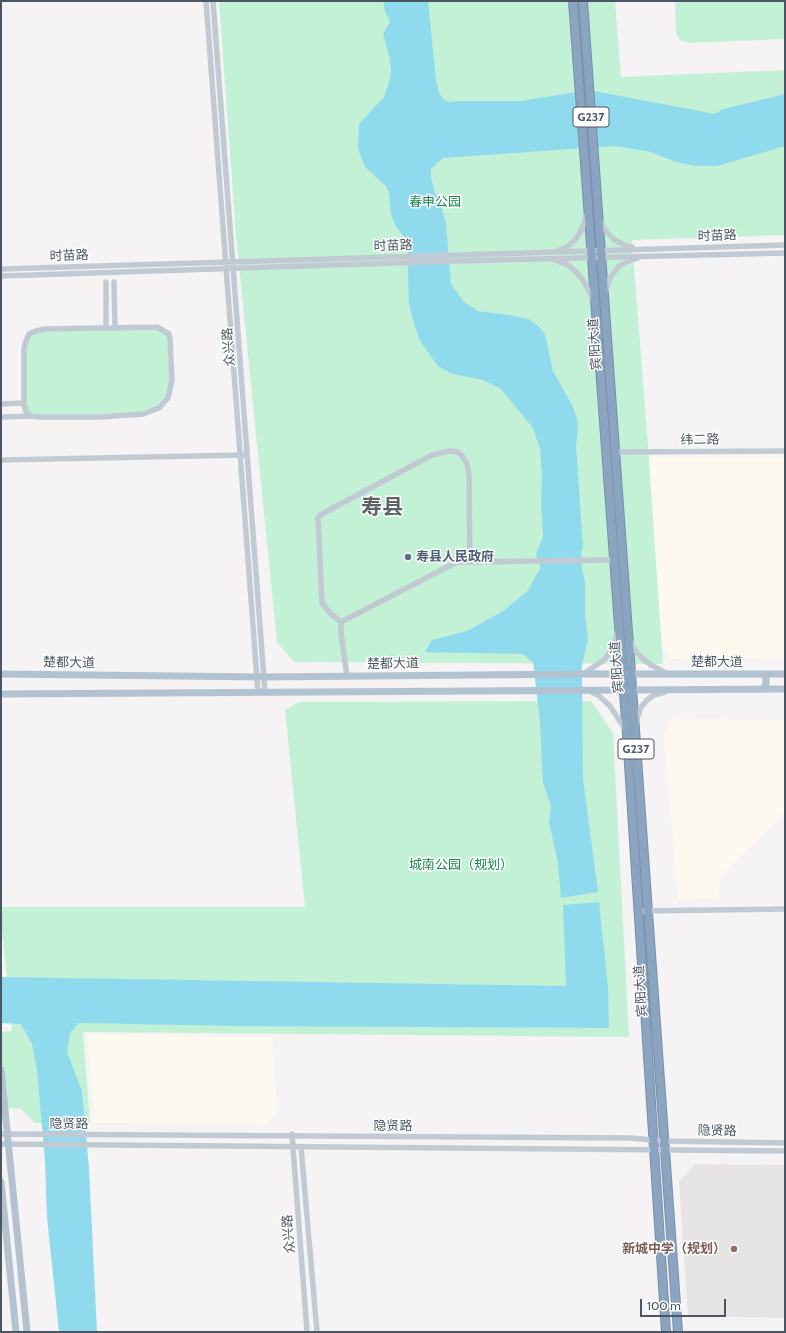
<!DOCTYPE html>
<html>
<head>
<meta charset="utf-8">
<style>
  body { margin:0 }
  #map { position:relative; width:786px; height:1333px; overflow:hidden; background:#f5f3f3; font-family:Cabin,sans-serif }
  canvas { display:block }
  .frame { position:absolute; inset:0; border:2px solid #4a5661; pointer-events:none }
  .scale { position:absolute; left:640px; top:1299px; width:86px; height:18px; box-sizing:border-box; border:2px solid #4a5661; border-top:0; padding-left:5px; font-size:12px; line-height:14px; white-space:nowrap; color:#4a5661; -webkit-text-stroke:3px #fff; paint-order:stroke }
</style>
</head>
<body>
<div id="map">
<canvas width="786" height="1333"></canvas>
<div class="frame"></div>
<div class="scale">100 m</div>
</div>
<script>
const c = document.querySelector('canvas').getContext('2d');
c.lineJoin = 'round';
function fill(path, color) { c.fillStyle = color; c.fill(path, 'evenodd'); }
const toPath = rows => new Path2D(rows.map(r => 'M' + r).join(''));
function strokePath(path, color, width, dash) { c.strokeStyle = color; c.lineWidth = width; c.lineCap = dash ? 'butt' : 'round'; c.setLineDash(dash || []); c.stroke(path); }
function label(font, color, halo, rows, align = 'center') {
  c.font = font + ' Cabin,"Noto Sans SC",sans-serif'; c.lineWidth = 3; c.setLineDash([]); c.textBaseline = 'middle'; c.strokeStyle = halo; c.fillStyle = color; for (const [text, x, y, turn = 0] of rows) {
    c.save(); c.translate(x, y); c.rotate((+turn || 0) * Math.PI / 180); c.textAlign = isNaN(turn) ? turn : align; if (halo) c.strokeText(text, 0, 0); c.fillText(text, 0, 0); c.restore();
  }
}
fill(toPath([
  [642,457,785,457,785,658,669,659,654,626],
  [671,719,785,720,785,812,772,826,721,876,719,898,678,899,664,739],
  [87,1034,272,1037,277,1113,267,1124,95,1123]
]), '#fdf9ef');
fill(toPath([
  [695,1164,785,1165,785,1318,688,1316,679,1182]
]), '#e6e4e5');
fill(toPath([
  [219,1,615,1,621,77,785,70,785,235,632,240,648,446,663,664,294,662,277,642,236,236],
  [675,1,785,1,785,39,688,43,680,40,676,33],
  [156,329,167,334,170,380,166,397,156,407,141,412,100,416,41,416,32,414,27,410,26,403,25,347,31,335,44,330],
  [591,701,613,733,629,1037,83,1032,90,1123,35,1123,20,1108,1,1109,1,1032,12,1031,1,921,1,907,305,907,285,710,299,702]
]), '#c3f1d5');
fill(toPath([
  [383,1,428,1,436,80,439,93,443,99,449,102,456,101,521,101,589,90,715,114,723,109,785,94,785,146,717,166,695,166,676,162,651,152,614,146,443,158,431,169,431,178,435,193,440,202,446,224,451,284,464,302,478,311,509,315,529,319,538,326,545,334,553,371,573,407,577,419,578,429,576,445,583,547,581,552,582,569,585,581,585,615,588,640,582,665,583,779,598,892,561,898,558,863,549,822,551,806,543,783,540,722,533,662,523,654,425,652,432,640,467,631,503,611,528,591,535,577,541,568,536,554,543,537,541,504,542,475,540,449,533,428,501,389,483,380,452,374,438,366,420,341,414,323,409,304,407,244,405,238,396,227,391,214,389,193,386,186,365,167,358,149,359,124,384,97,390,79,391,69,389,55,383,34,390,22,385,11],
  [599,902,608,987,609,1028,236,1026,79,1023,70,1033,67,1052,82,1091,89,1168,97,1332,59,1332,47,1217,45,1161,37,1070,32,1044,21,1024,1,1023,1,977,566,986,563,905]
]), '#90daee');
const highway = toPath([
  [573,1,627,734,666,1332],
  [583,1,678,1332]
]);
strokePath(highway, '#7690ad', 10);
strokePath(toPath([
  [206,1,258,692],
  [213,1,265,692],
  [600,221,607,233,615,240,626,246,632,247],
  [559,250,567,247,575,240,581,231,587,215],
  [555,260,568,265,577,273,584,282,593,299],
  [1,269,785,245],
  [1,276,455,261,785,253],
  [106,282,106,328],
  [114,282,115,328],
  [606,291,610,278,618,267,628,261,638,258],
  [157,327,169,334,170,339,172,380,168,398,159,408,143,414,100,417,40,417,32,416,26,412,24,405,24,348,26,341,29,334,36,331,45,329,157,327],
  [1,404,24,403],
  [1,417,32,416],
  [616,452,785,451],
  [1,460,244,455],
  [341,622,330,613,322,603,318,518,320,515,432,455,450,451,458,452,463,457,467,464,469,474,470,562],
  [630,641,634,649,641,657,651,665,666,673],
  [585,673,605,659,612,649,618,632],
  [347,676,341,633,341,622,457,562,614,560],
  [589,691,598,695,610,706,625,729],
  [636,722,641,707,647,700,654,695,665,692],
  [638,911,785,909],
  [1,1134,630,1138,664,1141,785,1143],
  [292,1134,307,1332],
  [1,1144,785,1151],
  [301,1147,317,1332]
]), '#c1cad2', 5.5);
strokePath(toPath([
  [1,674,264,677,581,674,785,674],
  [763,674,766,678,766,684,763,689],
  [1,694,785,689],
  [1,1070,27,1332],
  [1,1182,16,1332]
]), '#b3c2d1', 7);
strokePath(highway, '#8ba5c1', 8);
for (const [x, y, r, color] of [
  [408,557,4,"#5c6f8a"],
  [734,1249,4,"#8d6e63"]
]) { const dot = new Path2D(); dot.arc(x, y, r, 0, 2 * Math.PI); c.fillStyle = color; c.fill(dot); strokePath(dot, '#fff', 1.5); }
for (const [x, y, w] of [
  [591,117,36],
  [636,749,36]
]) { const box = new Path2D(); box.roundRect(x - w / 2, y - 10, w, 20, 3); c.fillStyle = '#fff'; c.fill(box); strokePath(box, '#4a5661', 1); }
label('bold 12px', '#4a5661', null, [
  ["G237",591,117],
  ["G237",636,749]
]);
label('13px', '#17864f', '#fff', [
  ["春申公园",435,202],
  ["城南公园（规划）",461,865]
]);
label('13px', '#4a5661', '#fff', [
  ["时苗路",717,236,-2],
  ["时苗路",393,246,-2],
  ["时苗路",69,256,-2],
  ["宾阳大道",595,344,-94],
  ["众兴路",229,347,-94],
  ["纬二路",700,440,-1],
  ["楚都大道",717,662],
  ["楚都大道",69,663,1],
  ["楚都大道",393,664,-1],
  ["宾阳大道",617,667,-94],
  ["宾阳大道",641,991,-94],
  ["隐贤路",69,1124],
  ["隐贤路",393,1126],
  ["隐贤路",717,1131,1],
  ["众兴路",289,1234,-94]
]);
label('bold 13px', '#4e5e75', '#fff', [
  ["寿县人民政府",416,557]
], 'left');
label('bold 13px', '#785e54', '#fff', [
  ["新城中学（规划）",726,1249]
], 'right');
label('bold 21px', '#5f6368', '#fff', [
  ["寿县",382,508]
]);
</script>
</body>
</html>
